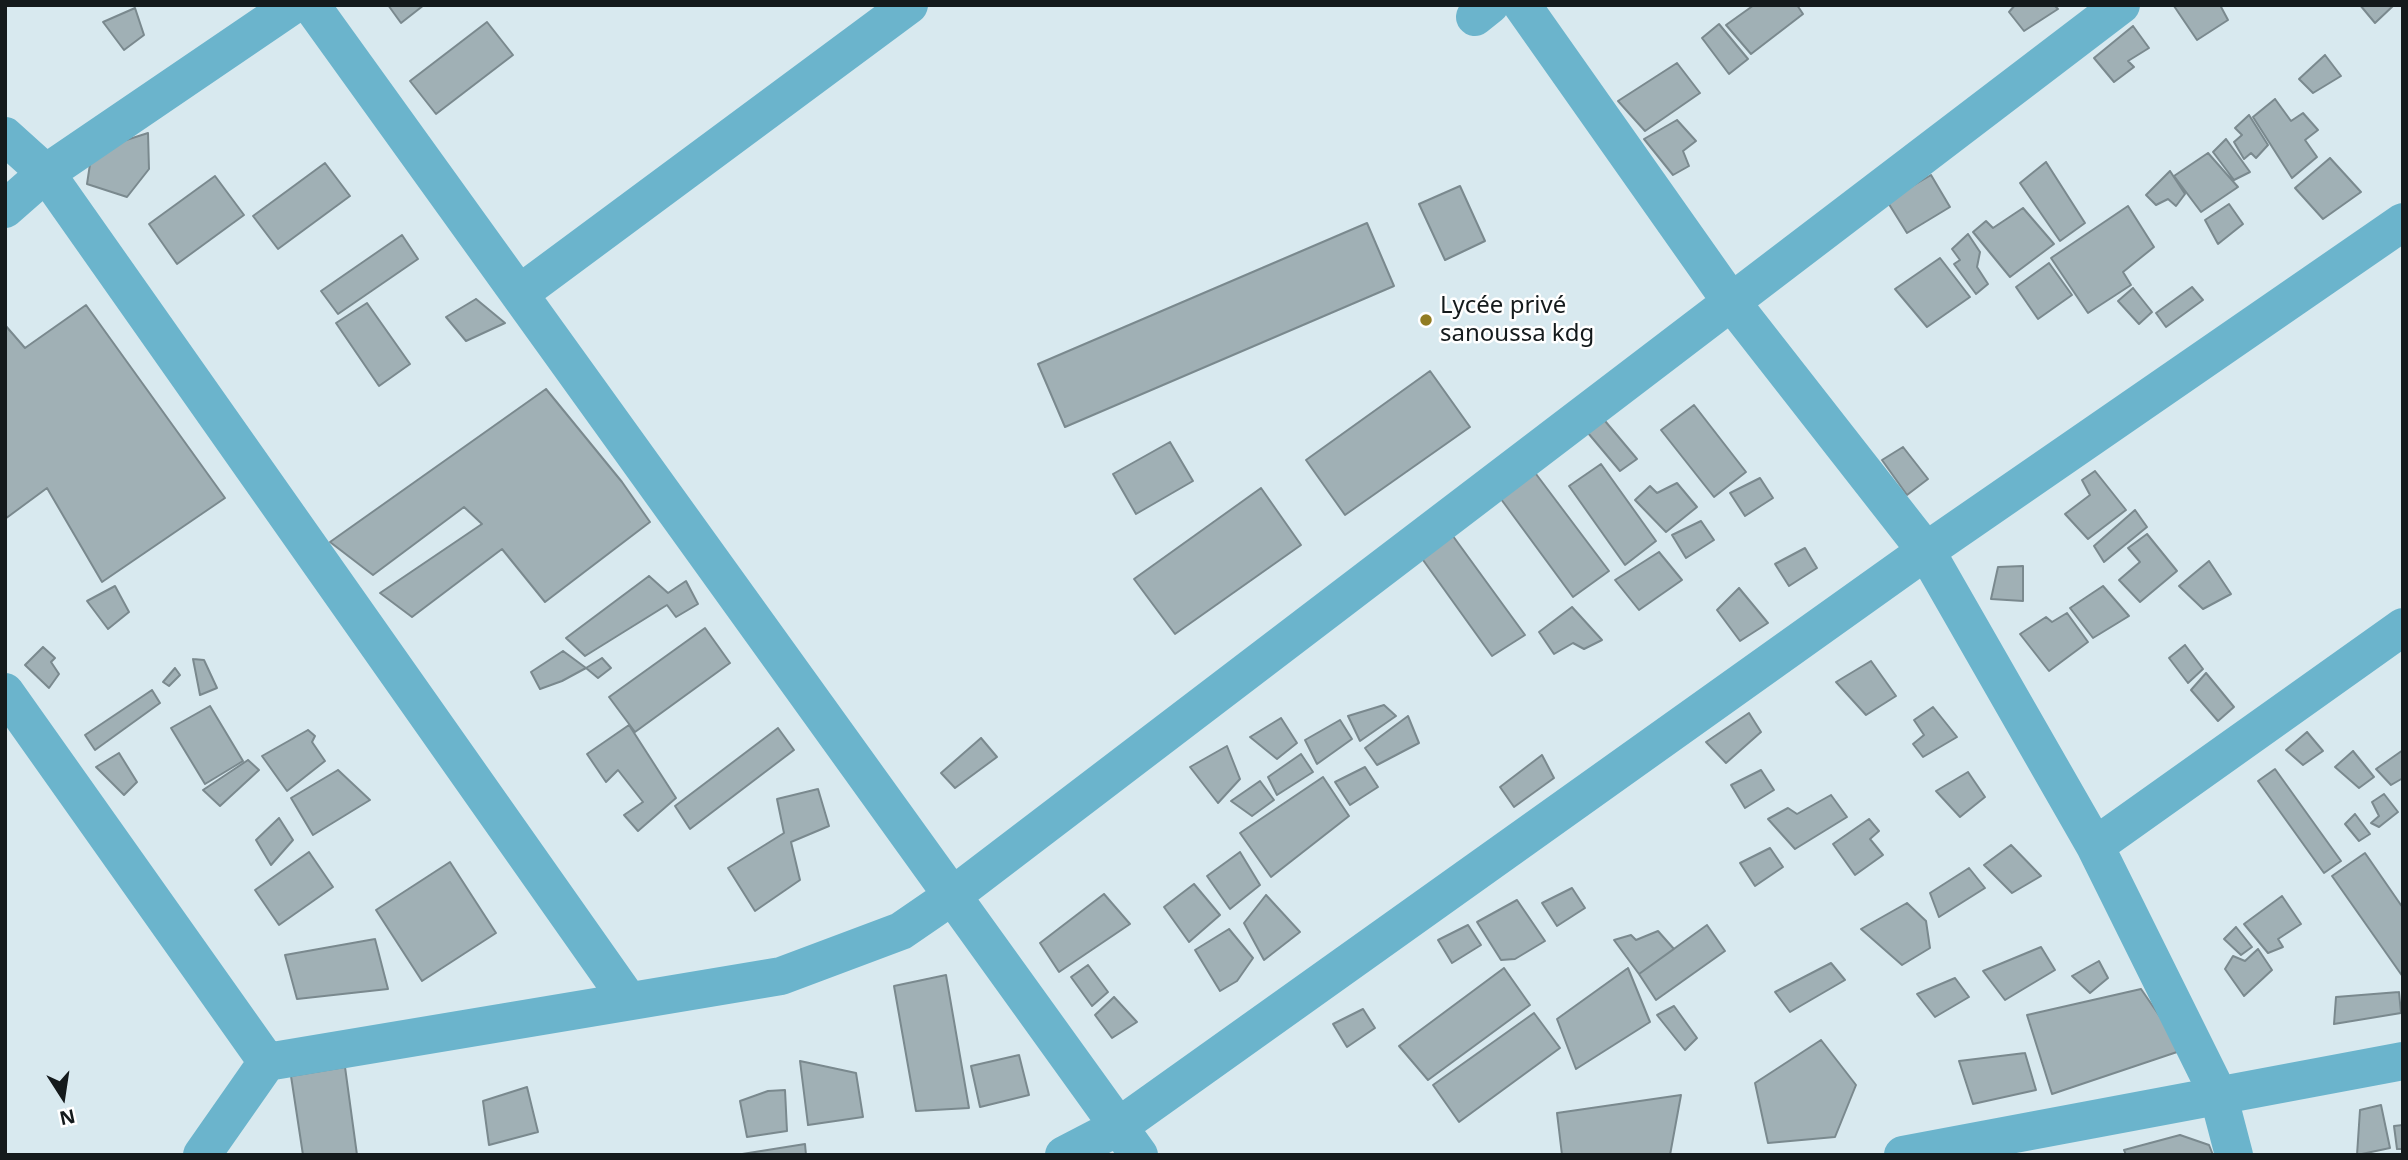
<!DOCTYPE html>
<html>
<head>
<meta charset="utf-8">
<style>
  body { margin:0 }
  #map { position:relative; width:2408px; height:1160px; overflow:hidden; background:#d8e9ef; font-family:"Noto Sans",sans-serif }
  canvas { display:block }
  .frame { position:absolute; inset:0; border:7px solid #141a1c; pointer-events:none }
  .north { position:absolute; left:28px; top:1062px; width:70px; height:70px; -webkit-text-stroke:5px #fff; paint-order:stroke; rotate:168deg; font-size:19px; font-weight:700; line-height:28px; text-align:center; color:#141a1c }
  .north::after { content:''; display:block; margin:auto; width:24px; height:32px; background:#141a1c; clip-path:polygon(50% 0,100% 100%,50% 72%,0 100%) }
</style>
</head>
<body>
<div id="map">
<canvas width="2408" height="1160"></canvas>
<div class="frame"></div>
<div class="north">N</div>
</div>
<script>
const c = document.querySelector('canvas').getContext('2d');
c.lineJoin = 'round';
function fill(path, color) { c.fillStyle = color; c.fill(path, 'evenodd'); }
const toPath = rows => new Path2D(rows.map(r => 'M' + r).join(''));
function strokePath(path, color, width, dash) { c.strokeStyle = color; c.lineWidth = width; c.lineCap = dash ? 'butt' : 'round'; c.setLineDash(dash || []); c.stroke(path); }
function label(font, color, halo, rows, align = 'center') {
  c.font = font + ' "Noto Sans",sans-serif'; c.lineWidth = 5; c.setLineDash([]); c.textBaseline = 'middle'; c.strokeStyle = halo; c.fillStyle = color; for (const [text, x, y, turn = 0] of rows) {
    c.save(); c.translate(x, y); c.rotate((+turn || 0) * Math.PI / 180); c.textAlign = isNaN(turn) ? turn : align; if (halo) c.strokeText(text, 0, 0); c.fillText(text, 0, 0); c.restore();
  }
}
const building = toPath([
  [388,5,424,5,401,23,388,5],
  [1754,5,1797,5,1803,14,1751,54,1726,25,1754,5],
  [2015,5,2054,5,2058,9,2024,31,2009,12,2015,5],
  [2220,5,2228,20,2197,40,2174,6,2220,5],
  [2360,5,2394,5,2375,23,2360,5],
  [135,8,144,35,124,50,103,22,135,8],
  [487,22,513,55,436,114,410,81,487,22],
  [1719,24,1748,59,1729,74,1702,38,1719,24],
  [2133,26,2149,48,2128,61,2134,67,2114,82,2094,58,2133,26],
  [2325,55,2341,76,2313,93,2299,79,2325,55],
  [1677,63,1700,93,1645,131,1618,101,1677,63],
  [2275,99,2291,121,2303,113,2318,130,2305,140,2317,157,2292,178,2253,117,2275,99],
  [2249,115,2268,145,2256,158,2251,153,2244,159,2234,142,2242,135,2235,128,2249,115],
  [1677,120,1696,141,1683,151,1689,166,1673,175,1644,139,1677,120],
  [148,133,149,169,127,197,87,184,92,151,148,133],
  [2226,139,2250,172,2234,180,2213,152,2226,139],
  [2208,153,2238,187,2201,212,2174,176,2208,153],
  [2330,158,2361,192,2323,219,2295,188,2330,158],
  [2046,162,2085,223,2060,241,2020,183,2046,162],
  [325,163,350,196,278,249,253,216,325,163],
  [2170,171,2185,194,2176,206,2168,199,2156,205,2146,195,2170,171],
  [1931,175,1950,207,1907,233,1887,201,1931,175],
  [215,176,244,215,177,264,149,224,215,176],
  [1460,186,1485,241,1445,260,1419,204,1460,186],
  [2229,204,2243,224,2218,244,2205,220,2229,204],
  [2128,206,2154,247,2123,272,2131,285,2088,313,2051,258,2128,206],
  [2023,208,2054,244,2010,277,1973,232,1986,221,1993,228,2023,208],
  [1367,223,1394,286,1065,427,1038,364,1367,223],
  [1968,234,1980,252,1977,267,1988,284,1976,294,1954,264,1960,260,1952,249,1968,234],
  [402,235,418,259,338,314,321,291,402,235],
  [1940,258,1970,297,1927,327,1895,289,1940,258],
  [2049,263,2072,295,2038,319,2016,287,2049,263],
  [2192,287,2203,300,2166,327,2156,313,2192,287],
  [2133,288,2152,312,2139,324,2118,301,2133,288],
  [476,299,505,323,466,341,446,317,476,299],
  [367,303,410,364,379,386,336,323,367,303],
  [86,305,225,498,102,582,47,488,5,519,5,325,25,348,86,305],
  [1430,371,1470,427,1345,515,1306,460,1430,371],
  [546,389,622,482,650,522,545,602,502,549,412,617,380,593,482,524,464,507,373,575,330,542,546,389],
  [1694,405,1746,472,1714,497,1661,430,1694,405],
  [1600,415,1637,459,1620,471,1583,427,1600,415],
  [1170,442,1193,481,1136,514,1113,474,1170,442],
  [1903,447,1928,479,1907,495,1882,460,1903,447],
  [1601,464,1656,541,1625,565,1569,486,1601,464],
  [1533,470,1609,571,1573,597,1498,495,1533,470],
  [2095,471,2126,510,2088,539,2065,514,2090,495,2082,480,2095,471],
  [1760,478,1773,498,1745,516,1730,493,1760,478],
  [1677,483,1697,507,1666,532,1635,500,1650,486,1657,493,1677,483],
  [1261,488,1301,545,1175,634,1134,579,1261,488],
  [2135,510,2147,527,2104,562,2094,546,2135,510],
  [1701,521,1714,540,1686,558,1672,535,1701,521],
  [1450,532,1525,635,1492,656,1418,553,1450,532],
  [2147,534,2177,571,2140,602,2119,580,2140,562,2128,548,2147,534],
  [1805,548,1817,568,1789,586,1775,564,1805,548],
  [1659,552,1682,580,1639,610,1615,580,1659,552],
  [2209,561,2231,594,2203,609,2179,586,2209,561],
  [2023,566,2023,601,1991,599,1998,567,2023,566],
  [649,576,668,593,686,581,698,604,676,617,667,605,585,656,566,638,649,576],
  [115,586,129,612,108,629,87,601,115,586],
  [2103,586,2129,616,2093,638,2070,608,2103,586],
  [1739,588,1768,623,1740,641,1717,610,1739,588],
  [1572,607,1602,640,1584,649,1573,643,1554,654,1539,632,1572,607],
  [2067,613,2088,642,2049,671,2020,634,2046,617,2052,622,2067,613],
  [705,628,730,663,635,732,609,697,705,628],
  [2185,645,2203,669,2188,683,2169,658,2185,645],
  [43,647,55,658,51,662,59,674,49,688,25,665,43,647],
  [563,651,586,668,562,681,540,689,531,672,563,651],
  [602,658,611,668,598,678,586,668,602,658],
  [193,659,204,660,217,688,200,695,193,659],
  [1871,661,1896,696,1866,715,1836,682,1871,661],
  [175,668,180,675,169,686,163,682,175,668],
  [2206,673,2234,707,2218,721,2191,690,2206,673],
  [152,690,160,703,95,750,85,735,152,690],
  [1384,705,1396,716,1360,741,1348,716,1384,705],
  [210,706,243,761,205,784,171,728,210,706],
  [1933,707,1957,737,1923,757,1913,744,1924,735,1914,720,1933,707],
  [1749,713,1761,732,1726,763,1706,742,1749,713],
  [1408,716,1419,743,1377,765,1365,748,1408,716],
  [1281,718,1297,743,1277,759,1250,737,1281,718],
  [1340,720,1352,739,1317,764,1305,740,1340,720],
  [629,725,676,798,638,831,624,815,643,802,618,770,606,782,587,754,629,725],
  [778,728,794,750,690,829,675,806,778,728],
  [308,730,315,736,312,742,325,761,287,791,262,756,308,730],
  [2307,732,2323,751,2303,765,2286,750,2307,732],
  [981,738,997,757,955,788,941,773,981,738],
  [1227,746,1240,779,1218,803,1190,767,1227,746],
  [2403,750,2403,778,2391,785,2376,769,2403,750],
  [2353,751,2374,777,2359,788,2335,767,2353,751],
  [119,753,137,782,124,795,96,767,119,753],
  [1301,754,1313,772,1277,795,1268,777,1301,754],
  [1542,755,1554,778,1514,807,1500,787,1542,755],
  [248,760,259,770,220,806,203,790,248,760],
  [1365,767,1378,787,1350,805,1335,782,1365,767],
  [2275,769,2341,861,2324,873,2258,781,2275,769],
  [338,770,370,800,313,835,291,798,338,770],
  [1761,770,1774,790,1745,808,1731,785,1761,770],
  [1968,772,1985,797,1960,817,1936,791,1968,772],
  [1323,777,1349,816,1271,877,1240,833,1323,777],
  [1260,781,1274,800,1252,816,1231,801,1260,781],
  [818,789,829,826,791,842,800,880,755,911,728,868,784,833,777,799,818,789],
  [2384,794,2398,812,2379,827,2371,823,2379,816,2372,802,2384,794],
  [1831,795,1847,817,1795,849,1768,819,1788,808,1797,814,1831,795],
  [2355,814,2370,834,2359,841,2345,824,2355,814],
  [279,818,293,840,271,865,256,840,279,818],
  [1869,819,1879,831,1870,839,1883,855,1855,875,1833,844,1869,819],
  [2011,845,2041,876,2012,893,1984,865,2011,845],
  [1770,848,1783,867,1755,886,1740,863,1770,848],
  [309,852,333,887,279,925,255,890,309,852],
  [1240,852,1260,885,1230,909,1207,876,1240,852],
  [2365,853,2403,908,2403,977,2332,876,2365,853],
  [450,862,496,933,422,981,376,910,450,862],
  [1969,868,1985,888,1939,917,1930,893,1969,868],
  [1194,884,1220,915,1189,942,1164,907,1194,884],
  [1572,888,1585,908,1557,926,1542,903,1572,888],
  [1104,894,1130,924,1059,972,1040,943,1104,894],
  [1266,895,1300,932,1264,960,1244,923,1266,895],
  [2282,896,2301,924,2278,939,2283,947,2268,953,2244,924,2282,896],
  [1517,900,1545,941,1515,959,1501,960,1477,922,1517,900],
  [1907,903,1926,921,1930,948,1902,965,1861,929,1907,903],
  [1468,925,1481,945,1452,963,1438,940,1468,925],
  [1707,925,1725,951,1656,1000,1639,974,1707,925],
  [2236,927,2252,947,2241,955,2224,939,2236,927],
  [1229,929,1253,958,1237,981,1220,991,1195,950,1229,929],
  [1658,931,1674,949,1639,974,1614,940,1631,935,1636,940,1658,931],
  [375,939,388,989,297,999,285,955,375,939],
  [2041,947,2055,970,2005,1000,1983,971,2041,947],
  [2258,949,2272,970,2244,996,2225,969,2233,956,2245,961,2258,949],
  [2099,961,2108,978,2090,993,2072,976,2099,961],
  [1831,963,1845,980,1790,1012,1775,992,1831,963],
  [1088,965,1108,992,1092,1006,1071,977,1088,965],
  [1504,968,1530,1005,1428,1080,1399,1046,1504,968],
  [1628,968,1650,1022,1576,1069,1557,1019,1628,968],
  [946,975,969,1108,916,1111,894,986,946,975],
  [1955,978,1969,997,1935,1017,1917,994,1955,978],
  [2141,989,2183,1050,2052,1094,2027,1015,2141,989],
  [2399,992,2401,1013,2334,1024,2336,997,2399,992],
  [1114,997,1137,1022,1112,1038,1095,1015,1114,997],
  [1674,1006,1697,1038,1685,1050,1657,1015,1674,1006],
  [1363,1009,1375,1028,1347,1047,1333,1024,1363,1009],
  [1534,1013,1560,1048,1459,1122,1433,1085,1534,1013],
  [1821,1040,1856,1085,1835,1137,1768,1143,1755,1083,1821,1040],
  [2025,1053,2036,1090,1973,1104,1959,1061,2025,1053],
  [1019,1055,1029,1095,980,1107,971,1066,1019,1055],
  [800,1061,856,1073,863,1117,808,1125,800,1061],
  [345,1067,357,1155,303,1155,291,1076,345,1067],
  [527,1087,538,1132,489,1145,483,1101,527,1087],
  [785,1090,787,1131,747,1137,740,1101,768,1091,785,1090],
  [1681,1095,1670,1155,1562,1155,1557,1113,1681,1095],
  [2381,1105,2390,1148,2357,1155,2360,1110,2381,1105],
  [2403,1125,2403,1149,2397,1149,2394,1126,2403,1125],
  [2180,1135,2209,1145,2213,1155,2126,1155,2124,1150,2180,1135],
  [805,1144,806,1155,736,1155,805,1144]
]);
fill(building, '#a0b0b5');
strokePath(building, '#7a898e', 2);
strokePath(toPath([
  [311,5,1139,1155],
  [1522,5,1732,303,1926,551,2095,846,2218,1094,2234,1155],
  [1475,17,1490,5],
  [5,136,46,173,628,1000],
  [5,209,46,173,293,5],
  [519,294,909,5],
  [5,692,267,1062,781,976,901,931,952,896,2121,5],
  [2095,846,2403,627],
  [202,1155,267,1062],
  [1064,1155,1118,1127,1926,551,2403,222],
  [1903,1155,2403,1061]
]), '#6bb4cc', 38);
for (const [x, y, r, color] of [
  [1426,320,7,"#917c22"]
]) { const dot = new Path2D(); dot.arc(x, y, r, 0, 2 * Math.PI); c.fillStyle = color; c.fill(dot); strokePath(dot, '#fff', 2.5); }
label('24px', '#141a1c', '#fff', [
  ["Lycée privé",1440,306],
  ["sanoussa kdg",1440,334]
], 'left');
</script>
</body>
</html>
